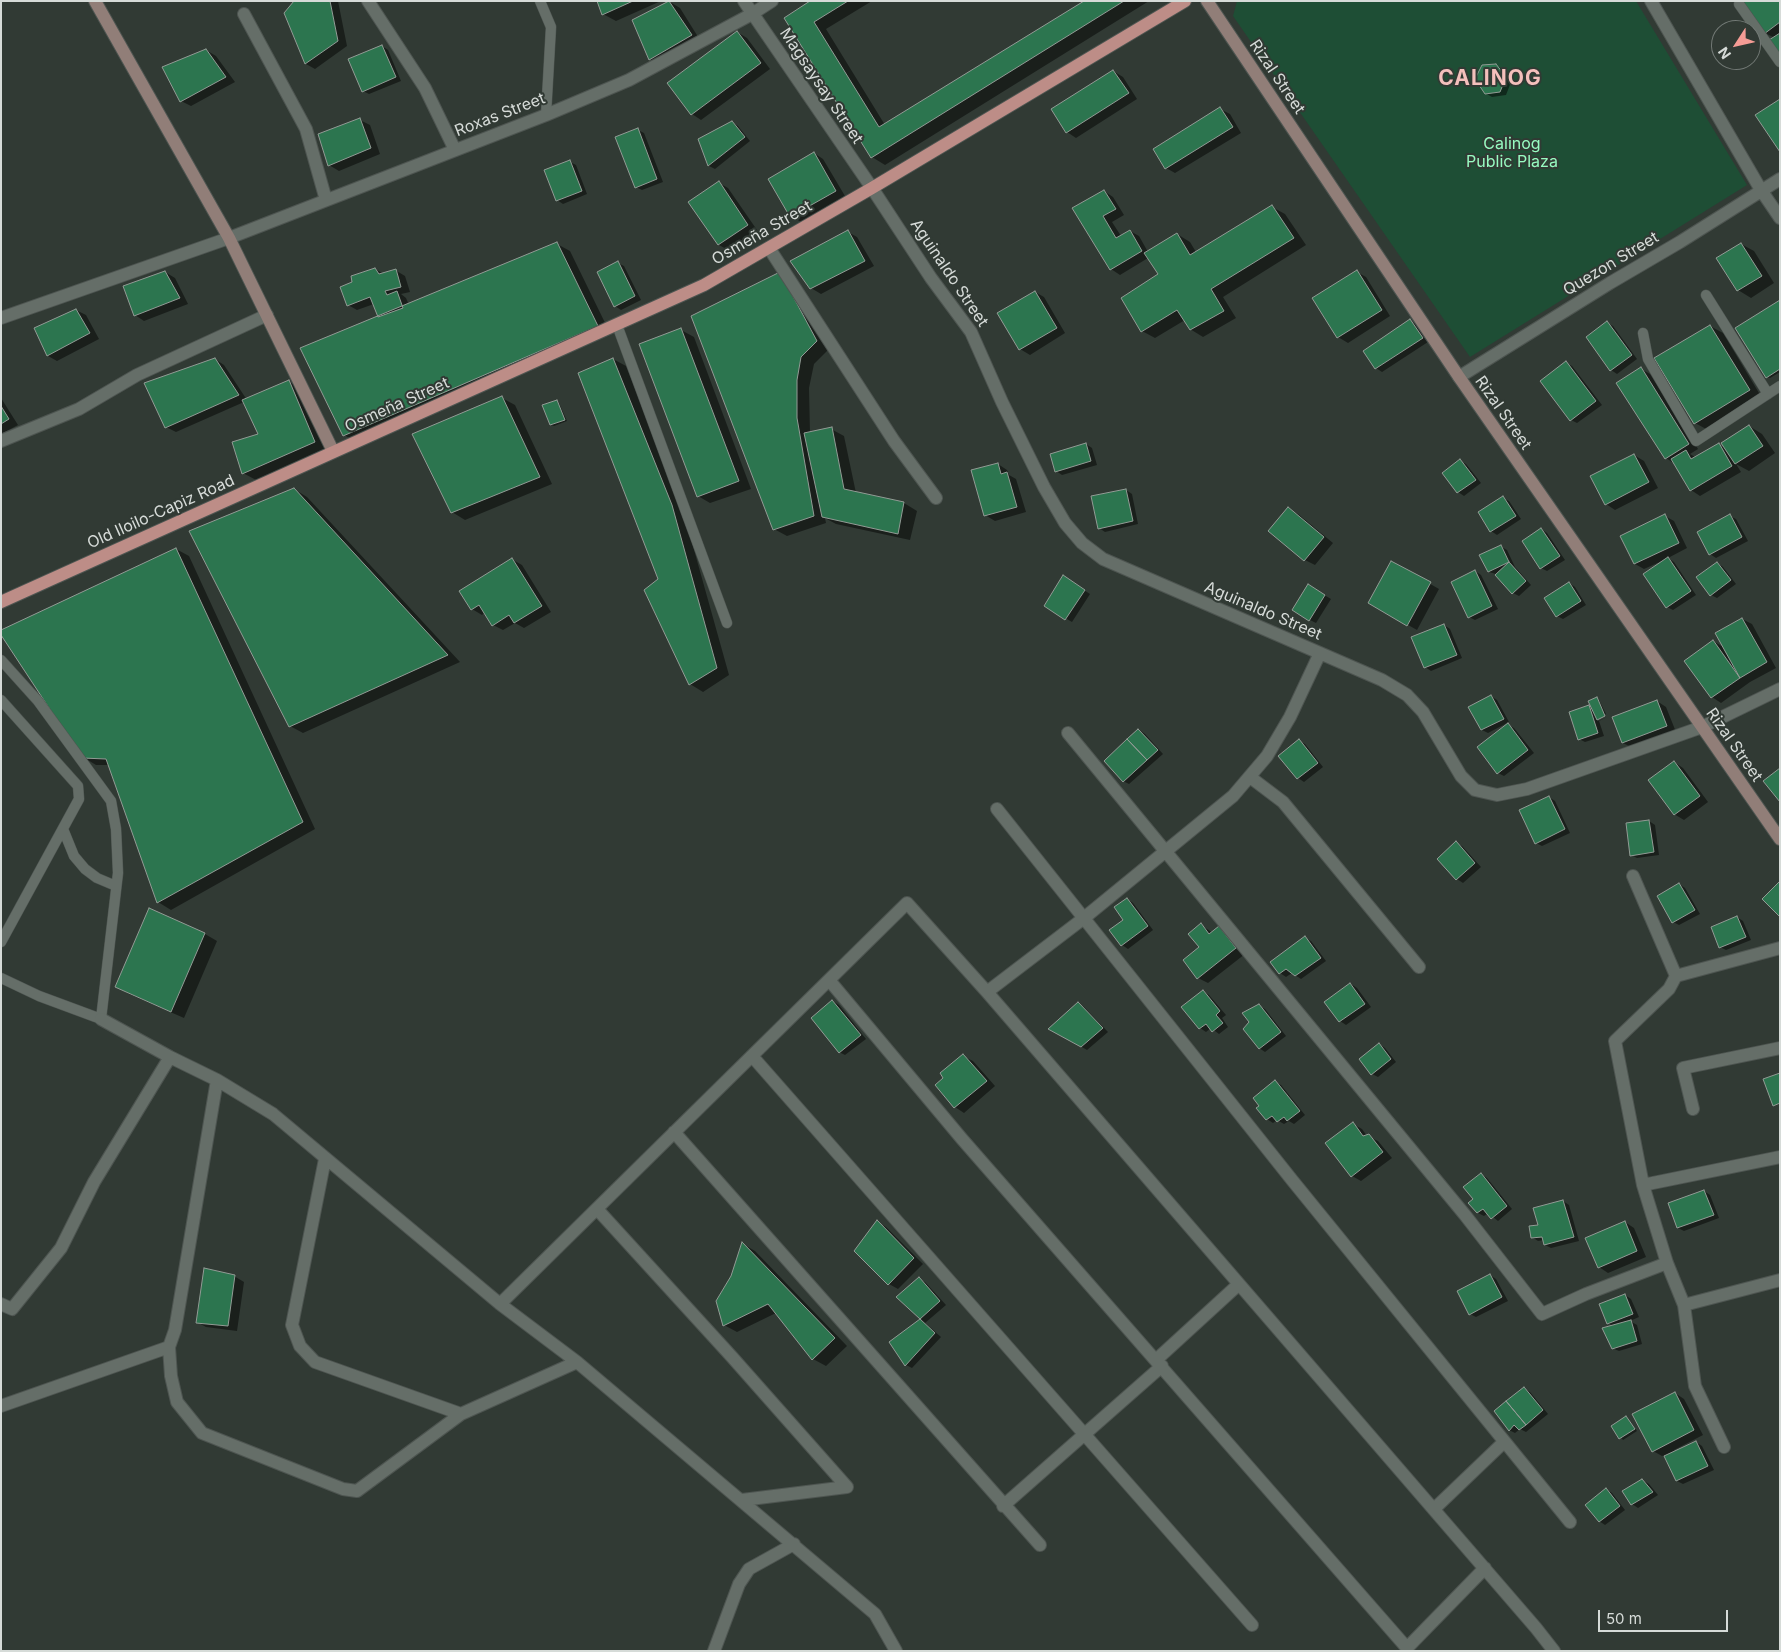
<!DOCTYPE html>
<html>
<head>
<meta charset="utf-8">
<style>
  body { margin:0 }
  #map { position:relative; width:1781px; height:1652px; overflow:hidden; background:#313a34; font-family:Inter,sans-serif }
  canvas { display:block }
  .frame { position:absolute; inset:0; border:2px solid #d6dbd8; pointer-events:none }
  .north { position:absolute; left:1711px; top:20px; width:50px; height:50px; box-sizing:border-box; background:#313a34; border:1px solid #737a76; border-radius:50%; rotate:235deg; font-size:14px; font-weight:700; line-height:20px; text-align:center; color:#d6dbd8 }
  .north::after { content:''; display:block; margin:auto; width:18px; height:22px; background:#f59c95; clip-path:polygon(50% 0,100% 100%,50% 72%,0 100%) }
  .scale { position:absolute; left:1598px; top:1610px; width:130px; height:22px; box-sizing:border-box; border:2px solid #d6dbd8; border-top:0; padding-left:6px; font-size:15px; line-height:18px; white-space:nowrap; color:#d6dbd8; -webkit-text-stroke:4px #313a34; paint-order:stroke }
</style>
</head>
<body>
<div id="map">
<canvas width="1781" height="1652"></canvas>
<div class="frame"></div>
<div class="north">N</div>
<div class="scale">50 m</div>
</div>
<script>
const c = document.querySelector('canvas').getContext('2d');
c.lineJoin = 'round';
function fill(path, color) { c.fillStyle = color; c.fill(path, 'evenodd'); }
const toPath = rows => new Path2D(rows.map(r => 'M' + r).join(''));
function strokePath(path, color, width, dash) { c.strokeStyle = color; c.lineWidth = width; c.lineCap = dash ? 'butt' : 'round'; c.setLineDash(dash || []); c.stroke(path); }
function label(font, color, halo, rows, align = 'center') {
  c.font = font + ' Inter,sans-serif'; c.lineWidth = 4; c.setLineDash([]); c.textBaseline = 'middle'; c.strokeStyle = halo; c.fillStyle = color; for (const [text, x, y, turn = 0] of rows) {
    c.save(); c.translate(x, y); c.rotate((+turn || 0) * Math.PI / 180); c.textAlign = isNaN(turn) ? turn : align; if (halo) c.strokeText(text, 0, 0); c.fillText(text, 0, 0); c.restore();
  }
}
fill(toPath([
  [1237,1,1636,1,1747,185,1470,357,1233,16]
]), '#1e4e35');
fill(toPath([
  [295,1,338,1,347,46,315,69,306,64,286,13],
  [599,1,661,1,616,21,603,14],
  [813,1,872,1,826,29,885,125,1086,1,1149,1,885,165,872,157,785,18],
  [1780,1,1780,53,1775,38,1765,33],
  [670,2,680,8,700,40,659,64,650,59,634,20],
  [737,32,747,38,770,69,701,120,692,114],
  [382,46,388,50,401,81,369,94,363,91],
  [206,50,216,56,235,82,191,106,181,101],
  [1496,65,1502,69,1511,82,1506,95,1492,97,1485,93],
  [1113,71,1123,77,1137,99,1076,138,1067,132],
  [1220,109,1230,114,1241,133,1175,173,1166,168],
  [360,120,370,125,380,154,339,171,329,165],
  [732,122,738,126,750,141,715,169,709,166,700,140],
  [638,130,644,133,663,182,642,190,636,187],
  [814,153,823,159,845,196,801,222,791,216],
  [570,162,576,165,587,194,563,204,557,200],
  [719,183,728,188,757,230,728,250,719,245],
  [1104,191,1113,197,1124,215,1112,222,1121,236,1130,231,1139,236,1148,252,1177,234,1190,242,1196,252,1272,207,1285,214,1306,245,1223,297,1236,318,1203,337,1190,329,1185,320,1155,338,1142,331,1159,274,1148,258,1120,275,1111,269,1074,209],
  [848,232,857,237,874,266,821,294,811,288,792,261],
  [557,244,570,251,610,333,357,442,344,435,379,317,374,304,357,310,348,305,353,283,375,269,384,274,395,270,405,276,410,292,401,294,406,298,409,305],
  [1741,244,1754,251,1774,283,1751,298,1738,290,1718,258],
  [618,263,624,266,641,300,621,310,615,306],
  [165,272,175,278,188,304,144,321,135,315],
  [1357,272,1366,277,1390,316,1348,343,1338,337],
  [780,274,830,348,814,364,809,388,810,433,831,429,844,436,856,493,904,503,917,511,910,540,836,524,825,518,826,523,787,536,774,529],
  [1035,292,1044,297,1065,333,1030,355,1020,349],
  [1780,301,1780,372,1770,378,1767,377],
  [76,310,86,315,99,339,57,361,48,356],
  [1410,321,1416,324,1428,342,1382,372,1376,368,1365,351],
  [1607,323,1613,326,1637,359,1617,374,1611,370],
  [1710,326,1723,333,1762,398,1708,430,1695,423],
  [681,330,694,337,751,489,710,503,698,496],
  [215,359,224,365,247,400,289,382,302,389,327,449,256,480,243,473,260,434,244,402,176,432,166,427],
  [613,359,626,366,684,514,729,675,703,692,690,684,646,591,660,579],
  [1566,363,1572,366,1602,405,1577,423,1571,420],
  [1641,369,1650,374,1698,449,1690,454,1695,457,1719,445,1725,448,1749,426,1762,434,1775,453,1749,471,1736,464,1741,472,1700,496,1691,490,1675,464,1666,458],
  [1,398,18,425,1,434],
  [502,398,515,405,552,484,465,520,452,512],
  [557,401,559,403,567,421,554,426,551,425],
  [1086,444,1092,448,1097,465,1062,475,1056,471],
  [1634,455,1644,461,1658,488,1615,510,1606,504],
  [1460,461,1466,464,1481,483,1464,496,1458,492],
  [998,464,1007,470,1009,475,1016,479,1026,512,995,521,985,515],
  [294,489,307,497,460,662,303,733,290,726],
  [1126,490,1132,494,1138,524,1105,532,1099,528],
  [1503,498,1509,501,1521,519,1497,535,1491,531],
  [1288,509,1298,514,1333,543,1315,565,1305,560,1270,531],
  [1665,516,1674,521,1687,548,1668,558,1674,562,1696,595,1673,610,1667,607,1662,561,1644,569,1635,564],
  [1730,516,1736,519,1748,541,1716,558,1710,554],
  [1541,529,1547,533,1565,560,1547,571,1541,568],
  [1500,546,1507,550,1515,567,1531,585,1519,596,1513,593,1496,574,1489,572],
  [176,549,189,556,315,829,171,910,158,902,109,765,96,765,83,757],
  [513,560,522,565,551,612,524,628,515,623,503,630,493,625,485,612,482,615,472,609],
  [1392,562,1439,589,1417,630,1369,603],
  [1717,563,1723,567,1736,584,1717,598,1711,595],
  [1475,571,1481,575,1498,609,1475,620,1469,617],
  [1070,581,1090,594,1072,622,1045,606],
  [1569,583,1575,587,1586,605,1563,619,1557,616],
  [1309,586,1331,599,1316,623,1310,620],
  [1742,619,1752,624,1776,668,1750,682,1721,703,1712,697,1713,641,1725,648],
  [1444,625,1450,629,1462,658,1431,671,1425,667],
  [1491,696,1497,700,1509,722,1488,733,1482,730],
  [1597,699,1599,700,1606,714,1598,718,1598,721,1607,717,1599,721,1604,736,1585,742,1579,739,1589,706,1593,709],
  [1657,701,1666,707,1676,732,1633,748,1623,743,1614,718],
  [1508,725,1514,728,1534,753,1504,776,1498,773],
  [1139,730,1145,734,1163,754,1129,784,1123,781],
  [1299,741,1305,744,1323,767,1304,782,1298,778],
  [1674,762,1683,768,1708,802,1684,820,1674,814],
  [1549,797,1555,801,1570,833,1542,846,1536,843],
  [1649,821,1655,825,1659,855,1637,858,1631,855],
  [1456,843,1462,846,1481,867,1463,883,1457,879,1438,859],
  [1679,884,1685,888,1700,914,1679,925,1673,922],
  [1127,899,1133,903,1153,930,1128,949,1122,945,1111,930,1125,920],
  [1737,917,1743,921,1751,940,1726,950,1720,947],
  [1201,925,1213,933,1219,928,1229,933,1245,954,1208,983,1198,978],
  [205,934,217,941,184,1018,129,994,117,987],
  [1305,938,1311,941,1326,961,1301,979,1292,973,1286,977,1280,973,1272,962],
  [1351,984,1357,988,1371,1007,1346,1025,1340,1021],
  [1203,991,1209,995,1226,1015,1222,1018,1228,1027,1219,1034,1211,1028,1206,1032,1200,1028],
  [833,1001,839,1005,866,1039,845,1055,839,1052],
  [1078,1003,1084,1007,1108,1032,1087,1050,1051,1029],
  [1259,1006,1265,1009,1286,1036,1265,1052,1259,1048,1250,1023],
  [1379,1044,1385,1048,1396,1062,1378,1077,1372,1074],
  [963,1056,973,1061,995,1086,964,1113,955,1107],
  [1275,1082,1281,1085,1305,1115,1294,1124,1289,1121,1284,1124,1277,1120,1273,1123,1267,1119],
  [1353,1124,1362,1129,1367,1136,1378,1141,1392,1158,1361,1181,1352,1176],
  [1481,1174,1487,1178,1512,1209,1498,1221,1488,1213,1484,1216,1478,1213,1475,1199],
  [1704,1191,1710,1195,1719,1218,1684,1231,1678,1228],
  [1563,1201,1569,1205,1579,1241,1551,1248,1545,1245,1544,1240,1538,1241,1532,1237,1540,1226],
  [877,1222,886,1227,923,1264,898,1289,889,1284],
  [1625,1222,1634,1228,1646,1257,1608,1273,1599,1267],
  [743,1244,755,1251,847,1346,826,1366,813,1359,776,1313,737,1332,724,1325,732,1276],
  [1490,1275,1496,1279,1508,1301,1476,1317,1470,1314],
  [234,1276,244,1282,237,1331,206,1327,197,1322],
  [919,1279,925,1282,946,1305,925,1323,941,1337,912,1368,906,1365,891,1342,922,1319,898,1297],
  [1625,1295,1631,1299,1639,1317,1630,1321,1637,1325,1642,1344,1619,1351,1612,1348,1613,1326,1608,1323],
  [1524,1388,1530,1392,1548,1414,1526,1432,1520,1429,1515,1433,1509,1430],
  [1675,1393,1684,1399,1703,1435,1674,1450,1675,1452,1696,1442,1702,1446,1714,1470,1683,1484,1677,1481,1665,1455,1662,1456,1653,1451],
  [1626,1417,1637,1431,1623,1440,1612,1426],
  [1642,1480,1649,1484,1658,1495,1638,1508,1632,1504],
  [1606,1489,1612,1493,1625,1510,1605,1525,1599,1521]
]), '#0007');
const building = toPath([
  [294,1,330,1,338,41,305,64,284,13,294,1],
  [597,1,633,1,602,15,597,1],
  [669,1,692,35,649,60,632,20,669,1],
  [810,1,848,1,814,22,879,127,1084,1,1124,1,871,158,784,18,810,1],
  [1741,1,1780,1,1780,22,1764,34,1741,1],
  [737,31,761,63,691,115,667,83,737,31],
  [1780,33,1780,55,1769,40,1780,33],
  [382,45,396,77,362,92,348,59,382,45],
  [206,49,226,77,180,102,162,67,206,49],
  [1496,64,1506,77,1500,92,1485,94,1475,79,1482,65,1496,64],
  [1113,70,1129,93,1066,133,1051,109,1113,70],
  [1780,99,1780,152,1755,115,1780,99],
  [1220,107,1233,127,1165,169,1153,149,1220,107],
  [360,118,371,148,328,166,318,134,360,118],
  [732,121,745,137,708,166,698,139,732,121],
  [638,128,657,179,635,188,615,137,638,128],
  [814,152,836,191,790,217,768,179,814,152],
  [570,160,582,191,556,201,544,170,570,160],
  [719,181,748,225,718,245,688,202,719,181],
  [1104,190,1116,209,1103,216,1116,238,1130,230,1142,251,1110,270,1072,208,1104,190],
  [1272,205,1294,238,1211,289,1224,311,1190,330,1177,310,1141,332,1121,298,1158,274,1144,253,1177,233,1190,255,1272,205],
  [848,230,865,261,810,289,790,261,848,230],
  [557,242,598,326,343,436,300,348,557,242],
  [1741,243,1762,276,1737,291,1716,258,1741,243],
  [618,261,635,296,614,307,597,272,618,261],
  [375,268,379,274,396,269,401,287,385,291,387,295,397,291,403,308,378,317,370,297,347,306,340,287,352,282,351,276,375,268],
  [1357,270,1382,310,1337,338,1312,298,1357,270],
  [165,271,180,298,134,316,123,286,165,271],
  [780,272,817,341,801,357,797,380,797,418,814,516,773,530,691,316,780,272],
  [1035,291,1057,328,1019,350,997,313,1035,291],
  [1780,300,1780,369,1766,378,1735,328,1780,300],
  [76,309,90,333,47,356,34,328,76,309],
  [1410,319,1423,338,1375,369,1363,351,1410,319],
  [1607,321,1632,355,1610,371,1586,337,1607,321],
  [1710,325,1750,390,1694,424,1654,358,1710,325],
  [681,328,739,481,697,497,639,344,681,328],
  [215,358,239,395,165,428,144,383,215,358],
  [613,358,672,505,717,668,689,685,644,590,658,579,578,373,613,358],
  [1566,361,1596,401,1570,421,1540,381,1566,361],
  [1641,367,1689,444,1665,459,1616,383,1641,367],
  [289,380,315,442,242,474,232,442,258,434,242,400,289,380],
  [502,396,540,477,451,513,412,434,502,396],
  [557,400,565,420,550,425,542,405,557,400],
  [1,406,9,419,1,424,1,406],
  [1749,425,1763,446,1735,464,1721,443,1749,425],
  [832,427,844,489,904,502,898,534,822,517,804,433,832,427],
  [1086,443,1091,461,1055,472,1050,454,1086,443],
  [1719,443,1732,466,1690,491,1671,459,1686,450,1691,459,1719,443],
  [1634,454,1649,482,1605,505,1590,476,1634,454],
  [1460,459,1476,480,1457,493,1442,473,1460,459],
  [998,463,1001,474,1007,472,1017,507,984,516,971,470,998,463],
  [294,488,448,655,289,727,189,531,294,488],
  [1126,489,1133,521,1098,529,1091,496,1126,489],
  [1503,496,1516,516,1490,532,1478,512,1503,496],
  [1288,507,1324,537,1304,561,1268,531,1288,507],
  [1665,514,1679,543,1634,564,1620,536,1665,514],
  [1730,514,1742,537,1709,555,1697,532,1730,514],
  [1541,528,1560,556,1540,569,1522,541,1541,528],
  [1501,545,1509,562,1488,572,1479,555,1501,545],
  [176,548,303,822,157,903,106,759,82,758,1,635,1,630,176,548],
  [1668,557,1691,591,1666,608,1643,574,1668,557],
  [512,558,542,606,514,623,509,615,492,626,479,605,471,610,459,591,512,558],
  [1391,561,1431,582,1407,626,1368,603,1391,561],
  [1509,562,1526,581,1512,594,1495,575,1509,562],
  [1717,562,1731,580,1710,596,1696,577,1717,562],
  [1475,570,1492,606,1468,618,1451,582,1475,570],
  [1063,575,1085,590,1065,620,1044,606,1063,575],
  [1569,582,1581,601,1556,617,1544,598,1569,582],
  [1308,584,1325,595,1309,621,1292,610,1308,584],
  [1742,618,1767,662,1740,678,1715,633,1742,618],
  [1444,624,1457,655,1424,668,1411,637,1444,624],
  [1713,640,1740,678,1711,698,1684,661,1713,640],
  [1491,695,1504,719,1481,730,1468,707,1491,695],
  [1597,697,1605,716,1597,720,1588,701,1597,697],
  [1657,700,1667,726,1622,743,1612,717,1657,700],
  [1589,705,1598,733,1578,740,1569,712,1589,705],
  [1508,723,1528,750,1497,774,1477,747,1508,723],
  [1138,729,1158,750,1147,760,1127,739,1138,729],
  [1127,739,1147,760,1123,782,1104,761,1127,739],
  [1299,739,1318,763,1297,779,1278,756,1299,739],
  [1674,761,1700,796,1674,815,1648,780,1674,761],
  [1780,768,1780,802,1763,781,1780,768],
  [1549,796,1565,829,1535,844,1519,810,1549,796],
  [1649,820,1654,852,1630,856,1626,823,1649,820],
  [1456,841,1475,863,1456,880,1437,859,1456,841],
  [1780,881,1780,917,1762,899,1780,881],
  [1679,883,1695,910,1672,923,1657,896,1679,883],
  [1127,898,1148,926,1121,946,1109,930,1123,920,1114,907,1127,898],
  [149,908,205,933,171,1012,115,987,149,908],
  [1737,916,1746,937,1719,948,1711,927,1737,916],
  [1201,923,1209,934,1219,926,1236,948,1197,979,1183,960,1199,947,1188,934,1201,923],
  [1305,936,1321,958,1295,976,1286,969,1279,974,1270,962,1305,936],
  [1350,983,1365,1004,1339,1022,1324,1002,1350,983],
  [1203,990,1220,1011,1216,1015,1223,1023,1212,1032,1206,1024,1199,1029,1181,1007,1203,990],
  [832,1000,861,1035,839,1053,811,1018,832,1000],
  [1078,1002,1103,1028,1081,1047,1048,1029,1078,1002],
  [1259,1004,1281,1032,1259,1049,1243,1029,1249,1022,1242,1013,1259,1004],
  [1379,1043,1391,1059,1371,1075,1359,1059,1379,1043],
  [963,1054,987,1081,954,1108,935,1085,943,1078,940,1073,963,1054],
  [1780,1073,1780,1103,1773,1106,1763,1079,1780,1073],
  [1275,1080,1300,1111,1287,1121,1284,1117,1277,1122,1272,1116,1266,1120,1256,1108,1259,1106,1253,1098,1275,1080],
  [1353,1122,1363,1136,1369,1134,1383,1152,1351,1177,1325,1143,1353,1122],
  [1481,1173,1507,1206,1491,1219,1483,1209,1477,1213,1468,1203,1473,1199,1463,1187,1481,1173],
  [1704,1190,1714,1215,1677,1228,1668,1203,1704,1190],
  [1563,1200,1574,1237,1544,1245,1542,1237,1531,1238,1529,1226,1538,1225,1533,1208,1563,1200],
  [877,1220,914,1258,888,1285,854,1251,877,1220],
  [1625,1221,1637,1251,1598,1268,1585,1238,1625,1221],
  [742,1242,835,1338,812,1360,768,1304,723,1326,716,1301,731,1276,742,1242],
  [204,1268,235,1275,228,1326,196,1323,204,1268],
  [1490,1274,1502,1297,1469,1315,1457,1291,1490,1274],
  [919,1277,940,1301,920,1319,896,1297,919,1277],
  [1625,1294,1633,1314,1607,1324,1599,1304,1625,1294],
  [920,1319,935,1333,905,1366,889,1342,920,1319],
  [1631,1320,1637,1341,1612,1349,1602,1328,1631,1320],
  [1524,1387,1543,1410,1526,1425,1506,1401,1524,1387],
  [1675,1392,1694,1430,1652,1452,1632,1414,1675,1392],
  [1506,1401,1526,1425,1519,1430,1514,1425,1509,1431,1494,1411,1506,1401],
  [1626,1416,1635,1429,1619,1439,1611,1426,1626,1416],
  [1696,1441,1708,1466,1676,1481,1664,1456,1696,1441],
  [1642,1479,1653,1492,1631,1505,1622,1491,1642,1479],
  [1606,1488,1620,1506,1599,1522,1585,1505,1606,1488]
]);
fill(building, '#2c754f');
strokePath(building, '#929b95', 1);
const lane = toPath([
  [540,1,551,27,546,115],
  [1739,4,1780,62],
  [1706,295,1768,394],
  [617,325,727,623],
  [1643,333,1648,359,1696,441,1780,386],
  [1,660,38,701,111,801,116,829,118,873,101,1019,39,996,1,978],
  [1,700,78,786,79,799,1,942],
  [63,829,74,856,85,869,97,878,116,886]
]);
const street = toPath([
  [368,1,425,88,455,150],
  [744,1,872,188,931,278,971,332,1002,402,1044,487,1065,523,1082,543,1103,559,1382,680,1407,695,1423,712,1461,776,1475,790,1497,795,1527,789,1702,727,1780,689],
  [1651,1,1761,190,1780,218],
  [244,14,306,129,326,200],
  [769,248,894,441,936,498],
  [1,318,229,238,546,115,629,80,752,14,772,1],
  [1459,377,1610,283,1680,242,1780,179],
  [1,441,79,409,137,375,267,315],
  [1068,733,1465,1215,1542,1314,1586,1294,1667,1263],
  [1250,777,1283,802,1419,967],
  [997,809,1292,1180,1570,1522],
  [1633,876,1676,976,1669,989,1615,1041,1643,1185,1667,1263,1684,1305,1695,1386,1724,1447],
  [1676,976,1780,948],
  [829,980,962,1139,1407,1648,1485,1568],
  [987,992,1084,918,1233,796,1267,756,1290,717,1320,653],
  [101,1019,170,1057,217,1080,273,1114,500,1304,577,1362,875,1614,896,1651],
  [752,1056,1252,1625],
  [217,1080,175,1330,169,1347,171,1376,177,1402,202,1433,343,1489,357,1491,461,1414,577,1362],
  [1693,1109,1683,1068,1780,1048],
  [674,1132,1040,1545],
  [325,1159,292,1325,300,1346,315,1362,461,1414],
  [1643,1185,1780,1157],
  [597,1209,732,1357,847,1487],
  [1,1304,12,1309,61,1248,94,1182,170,1057],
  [500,1304,907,903,987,992,1536,1628,1554,1651],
  [1684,1305,1780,1280],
  [1156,1360,1239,1284],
  [1,1406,169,1347],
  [742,1500,847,1487],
  [1003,1506,1162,1366],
  [1434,1509,1504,1442],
  [714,1651,739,1584,749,1569,794,1544]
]);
const secondary = toPath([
  [95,1,229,238,333,451],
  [1207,1,1459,377,1780,839]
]);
const primary = toPath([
  [1,602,704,285,872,188,1185,1]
]);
strokePath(lane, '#4e5551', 11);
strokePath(street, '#4e5551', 14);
strokePath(secondary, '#4e5551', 14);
strokePath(primary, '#4e5551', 14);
strokePath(lane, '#656e68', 10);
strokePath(street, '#656e68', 12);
strokePath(secondary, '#917e78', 12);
strokePath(primary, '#bd8d87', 12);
label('16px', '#d6dbd8', '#313a34', [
  ["Rizal Street",1277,77,56],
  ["Magsaysay Street",821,86,56],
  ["Roxas Street",500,115,-21],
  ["Osmeña Street",762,233,-30],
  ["Quezon Street",1611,264,-31],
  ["Aguinaldo Street",949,273,56],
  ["Osmeña Street",397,405,-24],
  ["Rizal Street",1503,413,55],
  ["Old Iloilo-Capiz Road",161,512,-24],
  ["Aguinaldo Street",1263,611,23],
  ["Rizal Street",1734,745,55]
]);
label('16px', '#97fbc1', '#313a34', [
  ["Calinog",1512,144],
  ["Public Plaza",1512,162]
]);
c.letterSpacing = '1px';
label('bold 21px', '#f4c0bc', '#313a34', [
  ["CALINOG",1490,79]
]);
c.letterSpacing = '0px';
</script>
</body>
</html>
